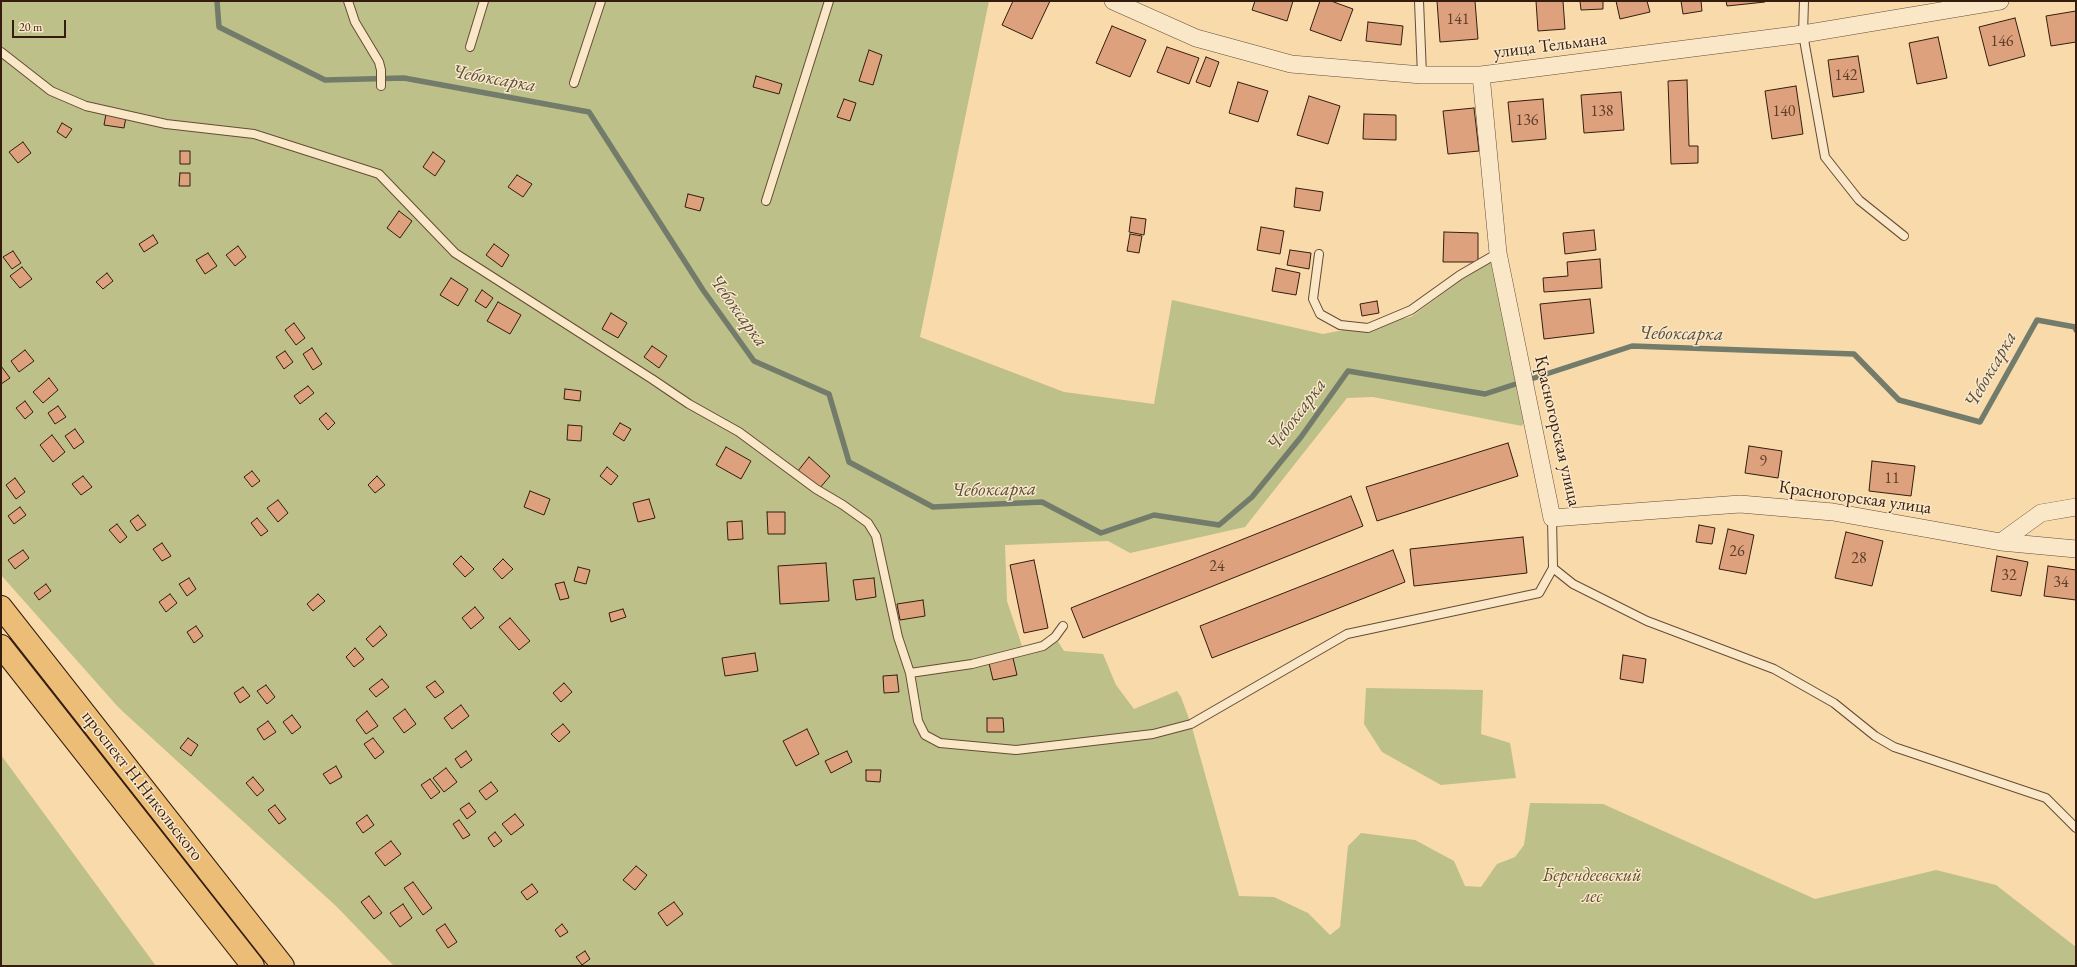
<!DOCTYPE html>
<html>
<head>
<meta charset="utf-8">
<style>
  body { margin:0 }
  #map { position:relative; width:2077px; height:967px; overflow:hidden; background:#f8daab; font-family:"EB Garamond",serif }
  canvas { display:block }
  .frame { position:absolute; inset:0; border:2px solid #341d0f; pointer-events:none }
  .scale { position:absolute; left:12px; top:20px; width:54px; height:18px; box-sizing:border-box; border:2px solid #341d0f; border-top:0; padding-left:5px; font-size:12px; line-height:14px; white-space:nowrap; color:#341d0f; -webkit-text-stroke:3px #fae7c8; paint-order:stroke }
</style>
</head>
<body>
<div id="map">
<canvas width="2077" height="967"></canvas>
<div class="frame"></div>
<div class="scale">20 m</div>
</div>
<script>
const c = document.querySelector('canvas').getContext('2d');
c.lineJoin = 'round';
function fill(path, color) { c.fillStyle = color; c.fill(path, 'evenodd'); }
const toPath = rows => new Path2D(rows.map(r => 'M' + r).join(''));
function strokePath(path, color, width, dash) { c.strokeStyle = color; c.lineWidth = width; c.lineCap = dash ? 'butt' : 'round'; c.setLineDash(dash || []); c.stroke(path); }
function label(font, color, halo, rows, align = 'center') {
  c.font = font + ' "EB Garamond",serif'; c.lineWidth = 3; c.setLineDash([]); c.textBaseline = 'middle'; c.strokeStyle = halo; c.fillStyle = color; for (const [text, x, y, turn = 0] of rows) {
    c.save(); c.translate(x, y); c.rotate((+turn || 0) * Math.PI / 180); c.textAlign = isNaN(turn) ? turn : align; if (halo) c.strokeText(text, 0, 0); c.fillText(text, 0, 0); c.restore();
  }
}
fill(toPath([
  [1,1,989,1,920,337,1064,392,1154,404,1172,300,1323,334,1411,317,1498,253,1530,408,1522,426,1373,397,1347,398,1245,527,1130,553,1108,541,1005,545,1007,601,1022,646,1055,637,1064,651,1103,654,1116,685,1134,709,1177,691,1181,697,1191,724,1239,896,1274,897,1308,913,1330,935,1340,927,1348,846,1361,833,1415,840,1454,861,1465,886,1481,887,1497,864,1515,857,1524,845,1530,803,1603,804,1815,899,1936,870,1996,885,2076,947,2076,966,394,966,336,906,119,708,1,575],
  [1366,688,1483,690,1481,734,1510,743,1516,778,1441,785,1382,752,1364,724],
  [1,755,156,966,1,966]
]), '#bdc089');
strokePath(toPath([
  [217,1,219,27,325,80,404,78,589,112,703,290,754,361,829,394,849,462,933,507,1042,502,1101,533,1154,515,1219,525,1252,497,1301,437,1348,371,1485,394,1632,346,1854,354,1899,400,1980,422,2037,320,2075,327,2076,330]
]), '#737c6b', 5.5);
const building = toPath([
  [1013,1,1050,1,1032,39,1002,25,1013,1],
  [1255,1,1293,1,1287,21,1252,10,1255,1],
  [1320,1,1331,1,1353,9,1341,41,1310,30,1320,1],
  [1437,1,1475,1,1478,39,1440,42,1437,1],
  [1536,1,1563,1,1565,29,1538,31,1536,1],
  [1580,1,1603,1,1603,9,1581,10,1580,1],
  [1616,1,1647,1,1650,12,1620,19,1616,1],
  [1681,1,1701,1,1702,11,1683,14,1681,1],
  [1726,1,1765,1,1765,2,1727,6,1726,1],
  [2076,11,2076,42,2051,46,2046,16,2076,11],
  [2015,18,2025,56,1989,66,1979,27,2015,18],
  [1368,22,1403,26,1401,45,1366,41,1368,22],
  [1112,26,1146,40,1130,77,1096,63,1112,26],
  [1938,37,1947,78,1917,84,1909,43,1938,37],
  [1167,47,1199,58,1189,84,1157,72,1167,47],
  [869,50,882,55,873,85,859,81,869,50],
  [1858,56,1864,92,1833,97,1828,60,1858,56],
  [1206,57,1219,62,1210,87,1196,82,1206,57],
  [756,76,782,84,779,94,753,87,756,76],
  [1687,80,1689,146,1698,146,1698,163,1671,164,1668,81,1687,80],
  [1238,82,1268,91,1258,122,1229,113,1238,82],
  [1796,86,1803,134,1772,139,1765,91,1796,86],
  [1621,92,1624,130,1584,133,1581,95,1621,92],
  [1309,96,1340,106,1328,144,1297,135,1309,96],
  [844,99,856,103,850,121,837,117,844,99],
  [1543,99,1546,139,1512,142,1508,102,1543,99],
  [1474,108,1479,151,1448,154,1443,111,1474,108],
  [106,114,126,117,124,128,104,125,106,114],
  [1364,114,1396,115,1396,140,1363,139,1364,114],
  [62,123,72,129,66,138,57,132,62,123],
  [23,142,31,153,18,163,9,152,23,142],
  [180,151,190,151,190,164,180,164,180,151],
  [433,152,445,161,435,176,423,167,433,152],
  [180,173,190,173,190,186,179,186,180,173],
  [517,175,532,184,523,197,508,187,517,175],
  [1296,188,1323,192,1320,211,1294,207,1296,188],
  [688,194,704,198,700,211,685,207,688,194],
  [399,211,412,221,400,238,387,228,399,211],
  [1131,217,1146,219,1144,235,1129,232,1131,217],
  [1261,227,1284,231,1280,254,1257,250,1261,227],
  [1594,230,1596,250,1565,254,1563,233,1594,230],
  [1444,232,1478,233,1478,262,1443,262,1444,232],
  [1130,234,1142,236,1139,253,1127,251,1130,234],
  [153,235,158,243,144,252,139,244,153,235],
  [494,244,509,255,502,267,486,255,494,244],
  [238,246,246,257,235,266,226,255,238,246],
  [1290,250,1311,253,1309,269,1287,265,1290,250],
  [13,251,21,263,12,269,3,257,13,251],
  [208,253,217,266,205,274,196,260,208,253],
  [1600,259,1602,288,1544,292,1543,278,1568,276,1567,262,1600,259],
  [22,267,32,279,20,288,10,276,22,267],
  [1276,268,1300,273,1296,295,1272,291,1276,268],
  [107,273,113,281,103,289,96,282,107,273],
  [451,278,468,289,458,306,440,295,451,278],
  [482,290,493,298,486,308,475,301,482,290],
  [1590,299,1594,333,1544,339,1540,304,1590,299],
  [1377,301,1379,313,1362,316,1360,304,1377,301],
  [498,302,521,315,510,334,487,321,498,302],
  [611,313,627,323,618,338,602,329,611,313],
  [294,323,305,338,296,345,285,330,294,323],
  [652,346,667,356,659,368,644,357,652,346],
  [312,348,322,364,313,370,303,354,312,348],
  [25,350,34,361,19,372,11,361,25,350],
  [285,351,293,362,284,369,276,357,285,351],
  [1,366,10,378,1,384,1,366],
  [49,378,58,390,43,403,33,392,49,378],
  [308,386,314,393,300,404,294,396,308,386],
  [565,389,581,391,580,401,564,399,565,389],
  [25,401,33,412,25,419,16,408,25,401],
  [58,406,66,417,55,424,48,413,58,406],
  [326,413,335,423,328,430,319,419,326,413],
  [620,423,631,429,624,441,613,434,620,423],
  [568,425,582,426,581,441,567,440,568,425],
  [75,429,84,442,74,449,65,436,75,429],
  [52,435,65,452,53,462,40,445,52,435],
  [1508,443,1518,476,1377,521,1366,487,1508,443],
  [1749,446,1782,451,1778,478,1745,473,1749,446],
  [726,447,751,461,741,479,716,465,726,447],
  [809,457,830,476,819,489,798,471,809,457],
  [1872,461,1915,466,1911,496,1869,491,1872,461],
  [607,467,618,476,611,485,600,476,607,467],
  [252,471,260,481,252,487,244,477,252,471],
  [83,476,92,487,81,495,72,484,83,476],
  [377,476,385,485,375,493,368,485,377,476],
  [15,478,25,492,16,499,6,485,15,478],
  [530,491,550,499,544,515,524,507,530,491],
  [1351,496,1363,526,1083,638,1071,608,1351,496],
  [649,499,655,518,638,522,633,503,649,499],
  [278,500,288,513,278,522,267,508,278,500],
  [20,507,26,515,14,524,8,516,20,507],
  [767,512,785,512,785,534,768,534,767,512],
  [138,515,146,525,137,531,130,521,138,515],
  [257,518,268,531,261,536,251,523,257,518],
  [742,521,743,539,728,540,727,522,742,521],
  [117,524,127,537,120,543,109,530,117,524],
  [1699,525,1715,528,1712,544,1696,542,1699,525],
  [1728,529,1754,535,1746,574,1719,569,1728,529],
  [1846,532,1883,541,1872,586,1835,578,1846,532],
  [1523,537,1527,573,1414,586,1410,549,1523,537],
  [162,543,171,556,162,561,153,549,162,543],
  [23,550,29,558,15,569,8,560,23,550],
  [1393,550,1405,582,1212,658,1200,626,1393,550],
  [461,556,474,569,465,577,453,564,461,556],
  [1997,556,2028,562,2021,596,1991,591,1997,556],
  [503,559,513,569,502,579,493,569,503,559],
  [1034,560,1048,628,1024,633,1010,565,1034,560],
  [826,563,829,601,780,604,778,566,826,563],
  [2048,566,2076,570,2076,600,2044,596,2048,566],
  [578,567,590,570,586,584,574,581,578,567],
  [189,578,196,589,187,596,179,584,189,578],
  [874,578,876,597,856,600,853,580,874,578],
  [564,582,569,598,560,600,555,584,564,582],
  [46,584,51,591,39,600,34,593,46,584],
  [170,594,177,603,166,612,159,602,170,594],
  [318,594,325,601,313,611,307,604,318,594],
  [923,600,925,616,900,620,897,604,923,600],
  [475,607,484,618,471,629,462,618,475,607],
  [623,609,626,617,611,622,609,613,623,609],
  [510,618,530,641,519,650,499,627,510,618],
  [196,626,203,636,194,643,187,632,196,626],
  [380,626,387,635,373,647,366,639,380,626],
  [355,648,364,659,354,667,346,657,355,648],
  [755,653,758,671,725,676,722,658,755,653],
  [1623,655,1646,659,1643,683,1620,679,1623,655],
  [1013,658,1017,675,993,680,989,663,1013,658],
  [897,675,899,692,884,693,883,676,897,675],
  [382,679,389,687,376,697,369,689,382,679],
  [435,681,444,692,435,698,426,687,435,681],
  [564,683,572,692,561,702,553,693,564,683],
  [266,685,275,697,267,704,257,691,266,685],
  [243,687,250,696,240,703,234,693,243,687],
  [461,705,469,716,452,729,444,718,461,705],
  [405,709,416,724,404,733,393,718,405,709],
  [367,711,378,726,366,734,356,720,367,711],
  [292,715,301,727,292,734,283,722,292,715],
  [987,718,1003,718,1004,732,987,732,987,718],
  [268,721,276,732,264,740,257,729,268,721],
  [563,724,570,732,559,742,551,734,563,724],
  [807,729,819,754,796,766,783,741,807,729],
  [188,738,198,745,191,756,180,748,188,738],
  [373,738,384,752,375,759,364,744,373,738],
  [466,751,472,760,461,768,455,759,466,751],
  [847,751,852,762,831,773,825,761,847,751],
  [336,766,342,777,330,784,323,774,336,766],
  [446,768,457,782,444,792,433,778,446,768],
  [866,770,881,770,880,782,866,781,866,770],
  [253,777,264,790,257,796,246,783,253,777],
  [430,779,440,792,431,799,421,785,430,779],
  [491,782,498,791,486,800,479,791,491,782],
  [469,803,476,812,467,819,460,809,469,803],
  [275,805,286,819,279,824,268,810,275,805],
  [515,814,524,825,511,835,502,824,515,814],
  [367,815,374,825,363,833,356,823,367,815],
  [459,820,470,835,463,839,453,824,459,820],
  [495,832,502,841,494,847,488,838,495,832],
  [391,841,401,854,385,866,375,853,391,841],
  [636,866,647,875,635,890,623,880,636,866],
  [413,882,432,908,423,915,404,888,413,882],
  [532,884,538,892,527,900,521,892,532,884],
  [369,896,382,913,374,919,361,902,369,896],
  [674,902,683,914,667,926,658,913,674,902],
  [403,904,412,918,400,927,390,913,403,904],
  [445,924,457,942,448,948,436,930,445,924],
  [562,924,568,932,560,937,555,930,562,924],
  [585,951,590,959,582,965,576,957,585,951]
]);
fill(building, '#dda17d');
strokePath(building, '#341d0f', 1);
const service = toPath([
  [348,1,355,22,379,62,381,70,381,86],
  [1419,1,1422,75],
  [1804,1,1803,34,1825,157,1859,200,1904,236],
  [470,47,484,1],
  [1,52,51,91,86,106,166,124,254,134,379,174,455,253,652,379,689,404,739,432,816,489,843,505,868,523,876,536,898,637,910,673,918,721,925,735,940,743,1016,750,1153,734,1191,724,1347,634,1539,593,1553,568],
  [574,83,601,1],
  [766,201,829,1],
  [1319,254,1313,299,1320,314,1340,325,1368,328,1411,310,1460,275,1498,253],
  [1552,518,1553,568,1573,584,1647,621,1774,669,1834,703,1875,736,1894,747,2046,798,2076,828],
  [910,673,972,664,1043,646,1055,637,1063,626]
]);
const minor = toPath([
  [1113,1,1196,38,1291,64,1422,75,1481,75,1803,34,2000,1],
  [1481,75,1498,253,1552,518,1740,504,1833,512,2001,542,2076,549],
  [2001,542,2041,513,2076,507]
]);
const primary = toPath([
  [1,607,283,966],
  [1,646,253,966]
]);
strokePath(service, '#654c36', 10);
strokePath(minor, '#654c36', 18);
strokePath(primary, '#341d0f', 24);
strokePath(service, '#fae7c8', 8);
strokePath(minor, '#fae7c8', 17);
strokePath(primary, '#ecbd76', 22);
label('16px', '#5e3e2a', null, [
  ["141",1458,20],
  ["146",2002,42],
  ["142",1846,76],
  ["138",1602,112],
  ["140",1784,112],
  ["136",1527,121],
  ["9",1763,462],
  ["11",1892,479],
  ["26",1737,552],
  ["28",1859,559],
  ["24",1217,567],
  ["32",2009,576],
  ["34",2061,583]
]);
label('18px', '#341d0f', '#fae7c8', [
  ["улица Тельмана",1550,46,-7],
  ["Красногорская улица",1557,431,77],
  ["Красногорская улица",1855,498,8],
  ["проспект Н.Никольского",142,786,52]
]);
label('italic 18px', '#5d4e34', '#fae7c8', [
  ["Берендеевский",1592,876],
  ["лес",1592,897]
]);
label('italic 19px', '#544c3d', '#fae7c8', [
  ["Чебоксарка",494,79,10],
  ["Чебоксарка",738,311,54],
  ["Чебоксарка",1681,334,1],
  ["Чебоксарка",1991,370,-60],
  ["Чебоксарка",1297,415,-53],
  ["Чебоксарка",994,490,-1]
]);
</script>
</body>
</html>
